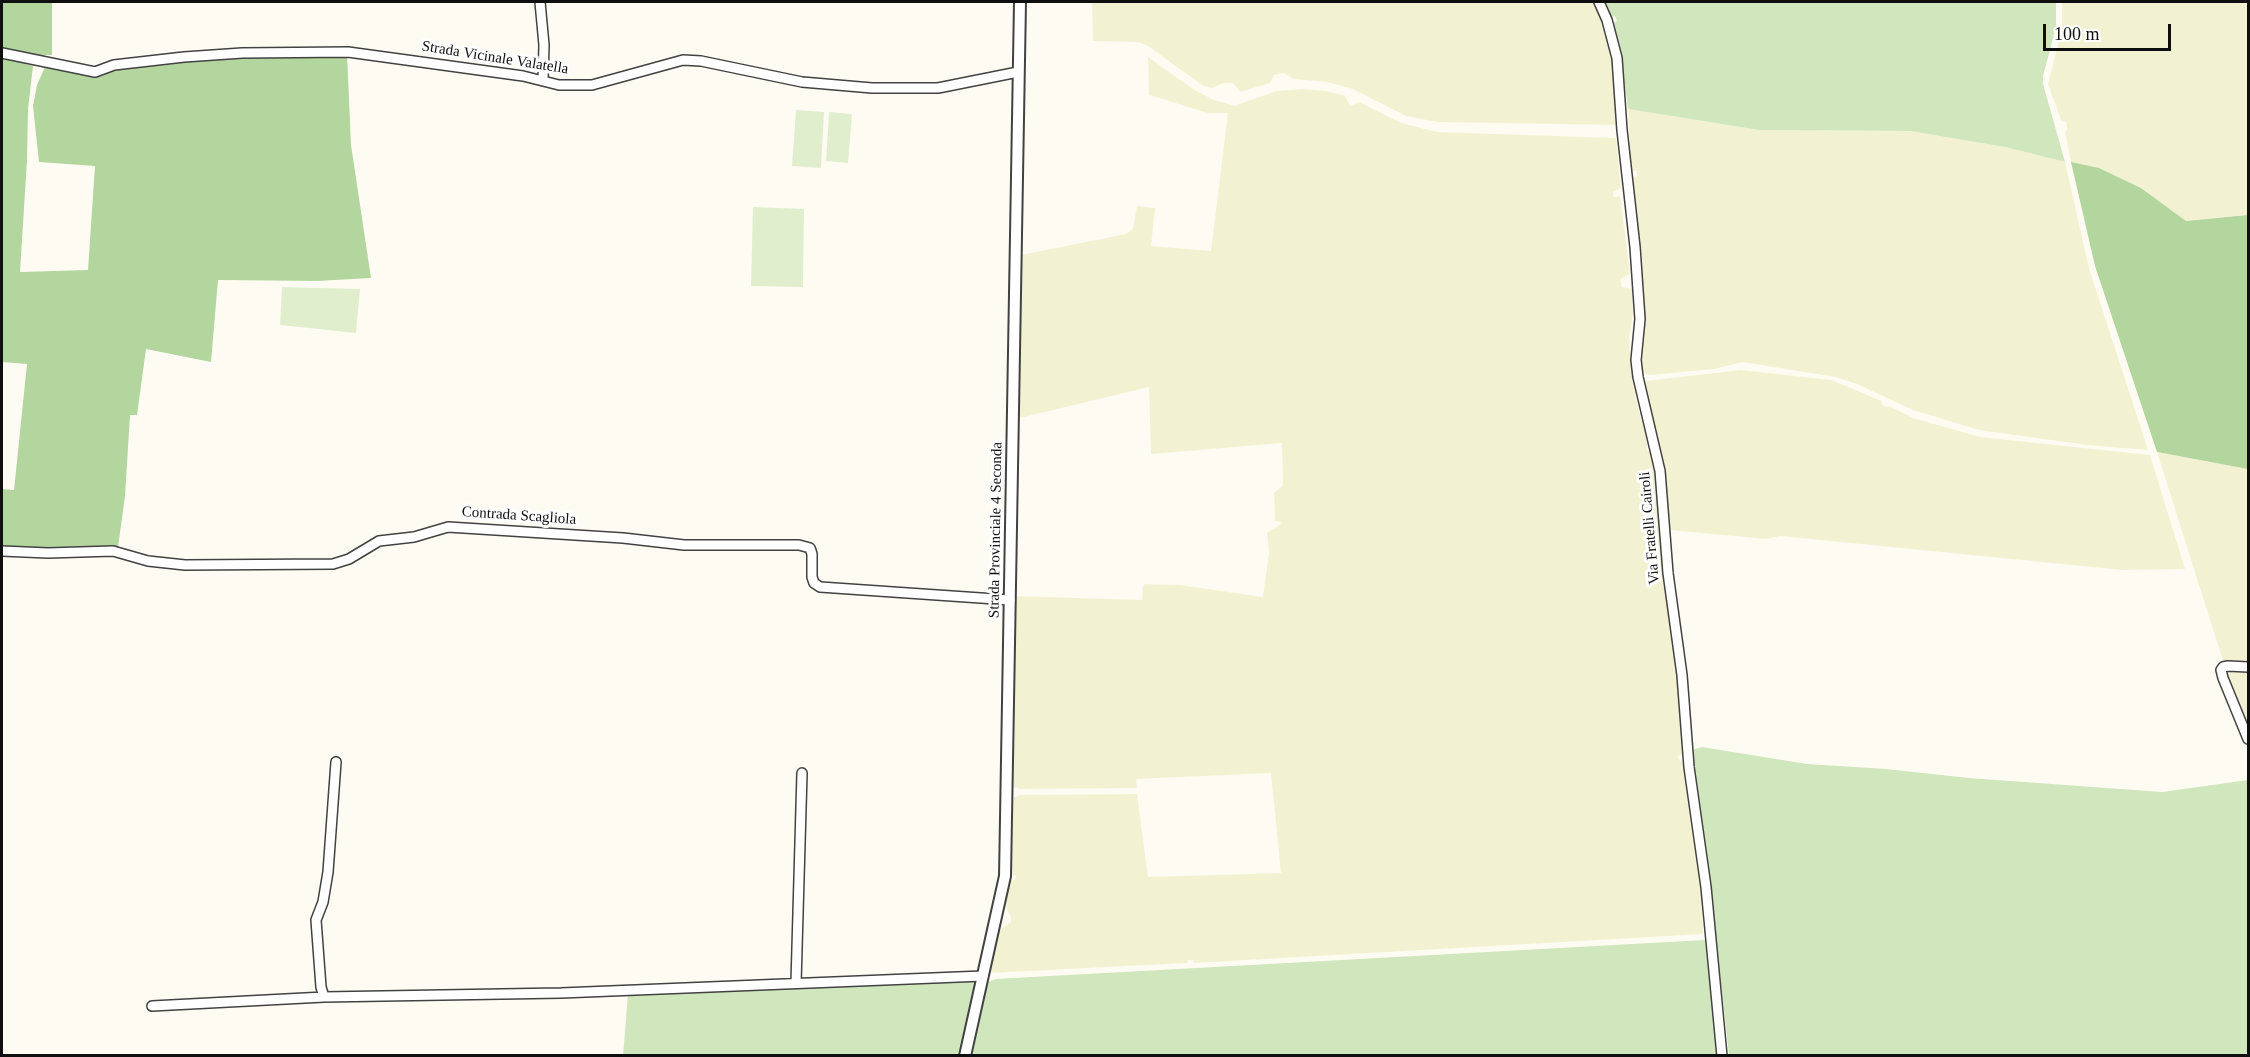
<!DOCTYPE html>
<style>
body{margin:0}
#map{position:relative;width:2250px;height:1057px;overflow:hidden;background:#fefcf2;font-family:Georgia,serif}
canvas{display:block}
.frame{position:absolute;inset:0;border:3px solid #0f0f0f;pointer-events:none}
.scale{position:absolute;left:2043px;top:24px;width:128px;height:27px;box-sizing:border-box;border:3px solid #0f0f0f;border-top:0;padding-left:8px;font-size:18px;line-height:21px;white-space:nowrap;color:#0f0f0f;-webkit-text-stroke:4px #fff;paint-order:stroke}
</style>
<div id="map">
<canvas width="2250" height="1057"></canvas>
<div class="frame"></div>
<div class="scale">100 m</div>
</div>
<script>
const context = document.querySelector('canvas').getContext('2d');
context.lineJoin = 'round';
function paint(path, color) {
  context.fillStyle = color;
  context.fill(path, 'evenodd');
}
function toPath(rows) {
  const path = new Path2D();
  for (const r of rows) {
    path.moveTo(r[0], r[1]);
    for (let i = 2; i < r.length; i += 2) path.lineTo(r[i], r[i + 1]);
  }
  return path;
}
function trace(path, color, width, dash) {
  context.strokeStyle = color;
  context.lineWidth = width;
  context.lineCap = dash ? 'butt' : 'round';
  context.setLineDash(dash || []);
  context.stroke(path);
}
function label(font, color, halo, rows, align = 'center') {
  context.font = font + ' Georgia,serif';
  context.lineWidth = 6;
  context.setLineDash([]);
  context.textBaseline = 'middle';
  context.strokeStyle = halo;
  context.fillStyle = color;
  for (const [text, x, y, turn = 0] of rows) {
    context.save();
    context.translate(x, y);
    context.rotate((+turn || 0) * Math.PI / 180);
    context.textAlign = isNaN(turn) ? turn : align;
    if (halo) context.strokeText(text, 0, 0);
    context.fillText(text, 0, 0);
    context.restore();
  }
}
const farmland = toPath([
 [1092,2,1595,2,1605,25,1614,59,1618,125,1437,122,1406,116,1353,89,1327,82,1294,79,1284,73,1274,75,1270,83,1240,92,1233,83,1223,83,1212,88,1202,85,1148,46,1138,42,1093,41],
 [2062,2,2248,2,2248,215,2186,221,2141,188,2099,168,2071,162,2065,132,2067,130,2067,123,2061,120,2048,84,2062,29],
 [1148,57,1193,89,1212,99,1234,106,1277,91,1303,89,1327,91,1345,96,1350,106,1359,102,1401,123,1437,132,1616,138,1621,188,1613,192,1614,197,1620,196,1630,274,1620,279,1622,287,1632,289,1633,313,1629,340,1631,373,1638,409,1649,444,1646,447,1648,452,1653,451,1655,458,1663,570,1678,676,1683,755,1678,756,1679,760,1684,763,1700,879,1703,934,1194,963,1193,960,1188,960,1187,963,989,973,999,930,1011,922,1011,917,1004,904,1009,880,1015,880,1016,876,1010,874,1012,798,1020,795,1137,794,1148,877,1281,873,1271,773,1136,779,1137,788,1020,789,1013,787,1013,596,1142,600,1143,586,1145,584,1180,585,1263,597,1269,552,1267,533,1280,525,1281,522,1275,521,1274,493,1283,485,1282,443,1151,454,1149,387,1020,418,1021,255,1126,234,1133,229,1137,206,1155,208,1151,246,1211,251,1228,113,1208,113,1149,95],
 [1628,109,1759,130,1910,131,2005,147,2065,162,2089,268,2148,450,2087,445,1979,430,1913,410,1857,384,1835,377,1743,362,1714,369,1650,375,1643,373,1640,365,1643,318,1632,178,1637,176,1637,171,1631,170],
 [1741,370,1831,380,1851,388,1881,401,1883,406,1891,407,1913,418,1980,437,2150,455,2185,569,2122,570,1780,536,1766,539,1670,530,1664,466,1643,385,1645,381],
 [2157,452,2248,469,2248,663,2223,661],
 [2227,670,2248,672,2248,729,2224,671]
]);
const green = toPath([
 [1605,2,2056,2,2056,27,2043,76,2043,84,2065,162,2005,147,1910,131,1759,130,1628,109,1620,48,1613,23,1617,21,1615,16,1612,17],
 [1702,747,1807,764,1886,769,1969,778,2162,792,2248,780,2248,1055,1729,1055,1708,869,1692,750],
 [1705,940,1717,1055,972,1055,988,982,996,979],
 [974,980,976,983,960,1055,623,1056,628,994]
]);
const forest = toPath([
 [2,2,52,2,52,55,44,55,42,59,2,49],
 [347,54,351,145,371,278,317,281,218,280,211,362,146,349,137,415,130,415,125,496,118,547,2,547,2,489,14,490,27,364,2,362,2,57,33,66,28,109,27,160,20,272,88,270,95,166,39,162,33,106,37,85,45,67,91,76,122,68,184,61],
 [2071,162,2099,168,2141,188,2186,221,2248,215,2248,469,2157,452,2095,266]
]);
const pitch = toPath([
 [796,110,824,112,821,168,792,166],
 [829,112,852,114,848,163,826,161],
 [753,207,804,209,803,287,751,286],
 [282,287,360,289,356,333,280,325]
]);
const minor = toPath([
 [540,2,544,45,543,80],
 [1599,2,1607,20,1617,58,1622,130,1635,247,1640,319,1636,360,1638,377,1660,471,1668,573,1682,675,1689,767,1706,887,1722,1056],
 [2,53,95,72,114,65,184,57,242,53,348,52,523,76,559,85,592,85,683,60,701,61,802,82,872,88,938,88,1018,72],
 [2,551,48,553,113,551,148,561,185,565,333,564,349,559,379,541,414,537,448,527,623,538,684,545,799,545,810,548,812,554,812,577,814,583,820,587,1010,600],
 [2248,667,2228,666,2223,667,2221,670,2223,678,2248,739],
 [796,983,802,773],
 [324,997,321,987,316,920,323,902,328,872,336,762],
 [152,1006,324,997,561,993,983,976]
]);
const tertiary = toPath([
 [965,1056,1005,876,1020,2]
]);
const streetNames = [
 ["Strada Vicinale Valatella",495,58,9],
 ["Contrada Scagliola",519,516,4],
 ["Via Fratelli Cairoli",1650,528,-95],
 ["Strada Provinciale 4 Seconda",996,530,-89]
];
paint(farmland, '#f2f2d3');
paint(green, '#d0e6bd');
paint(forest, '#b3d59e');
paint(pitch, '#e1eece');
trace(minor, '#424242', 12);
trace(tertiary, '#424242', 14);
trace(minor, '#fff', 9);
trace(tertiary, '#fff', 10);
label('15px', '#0f0f0f', '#fff', streetNames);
</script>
